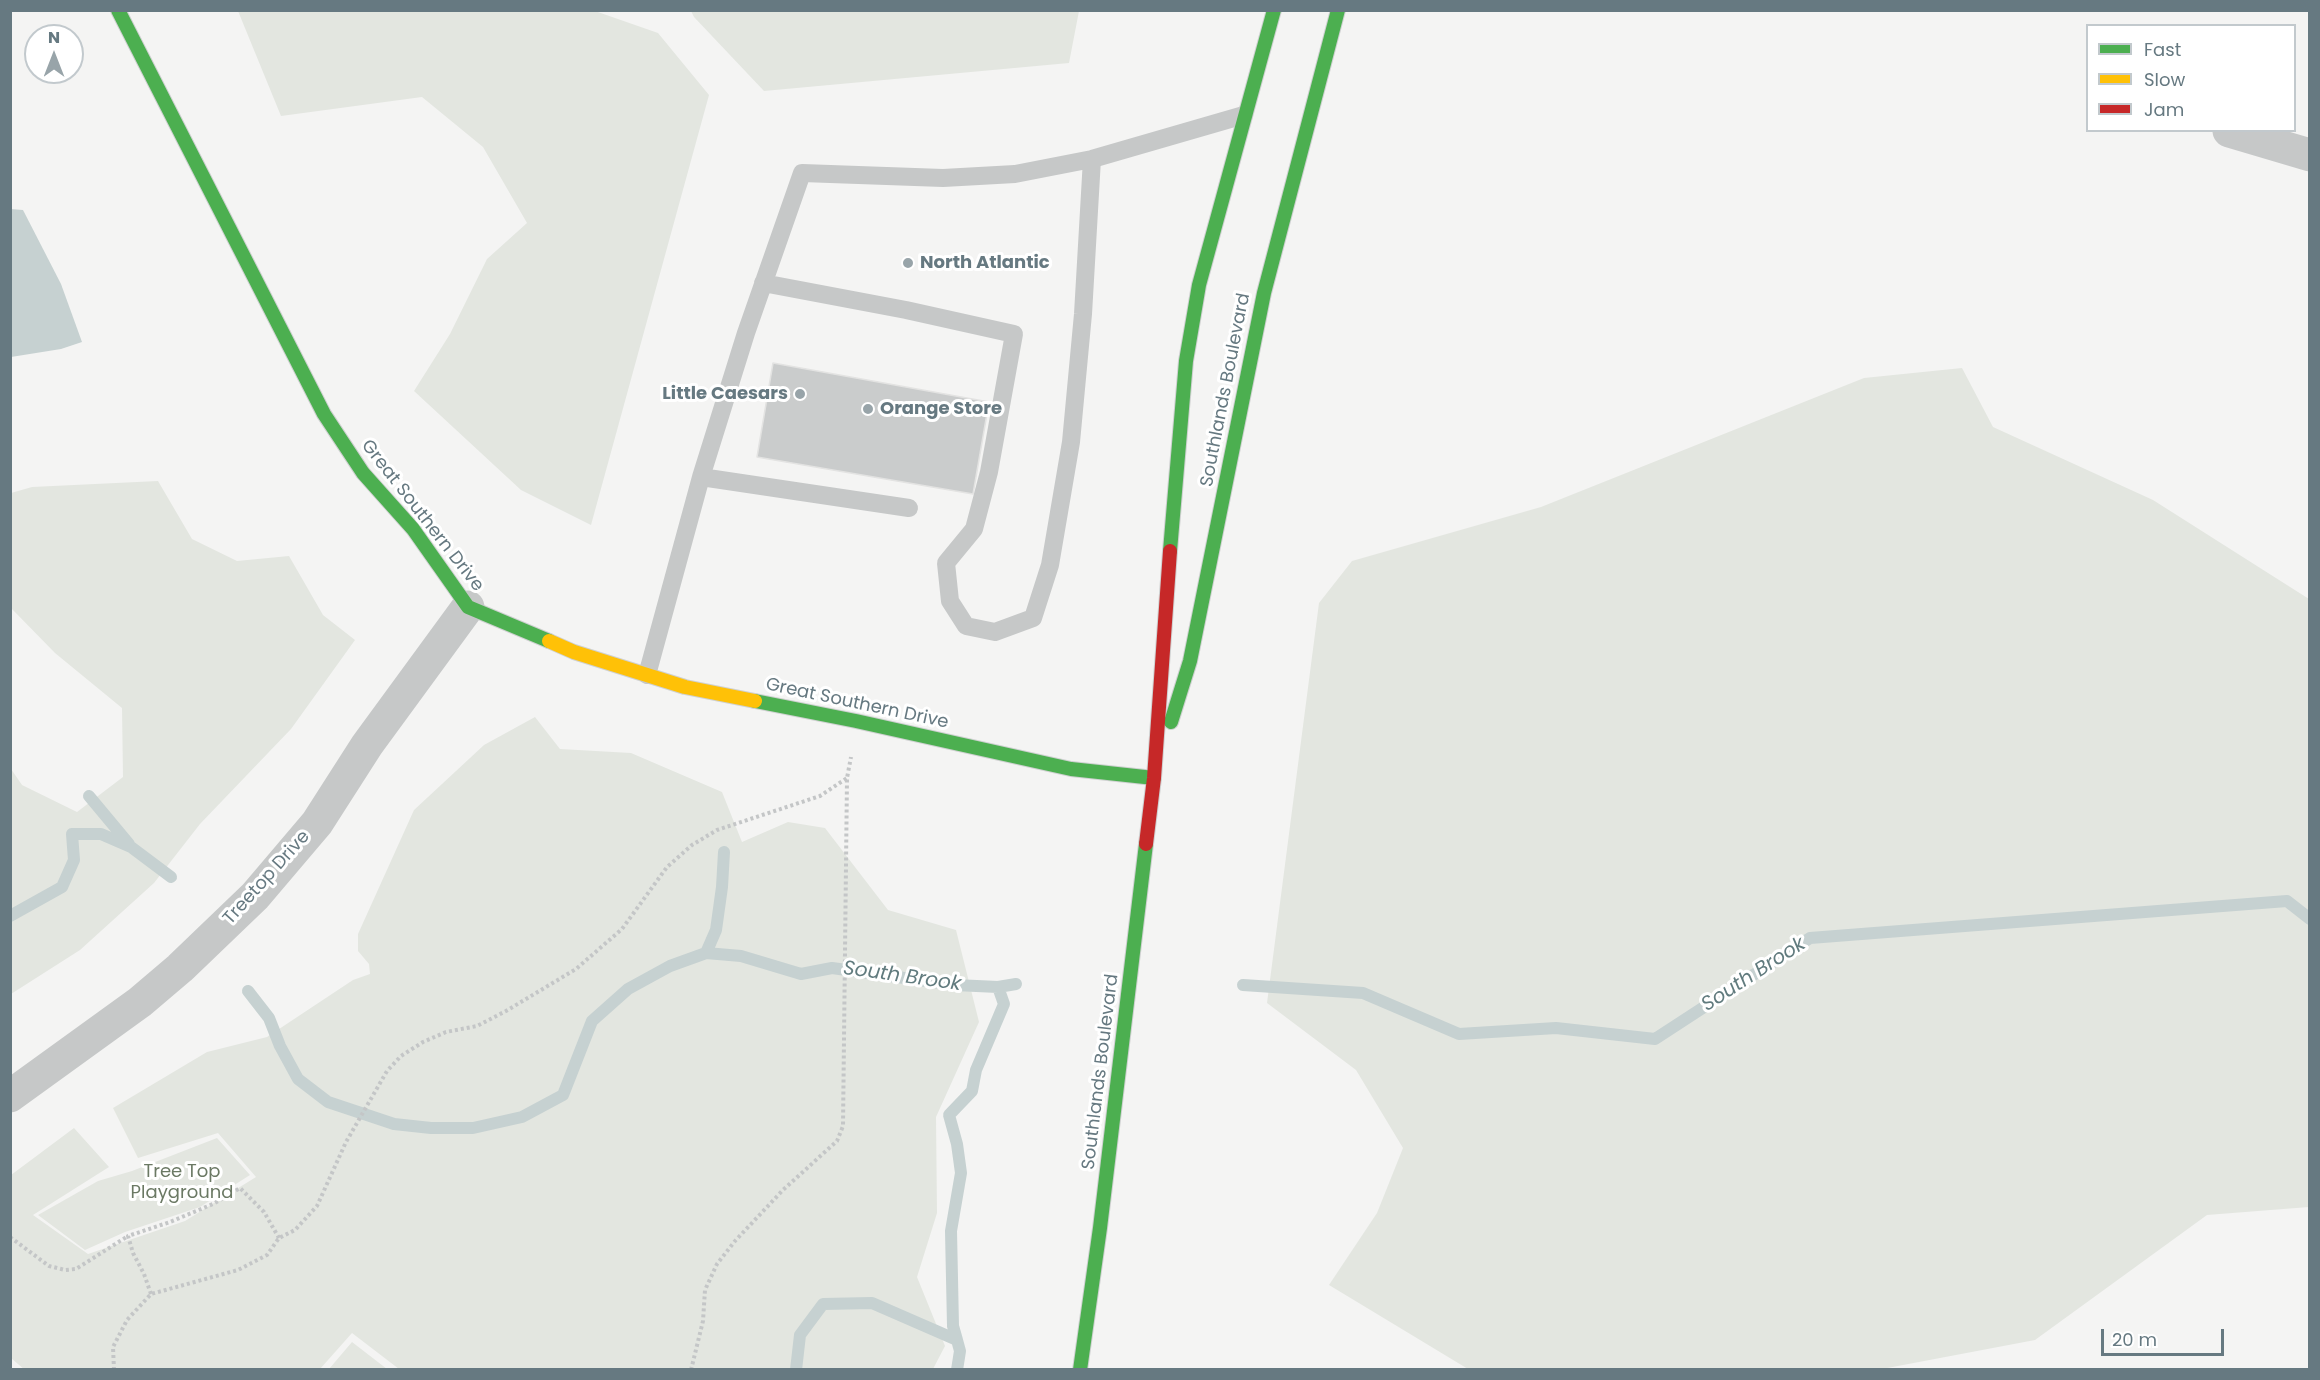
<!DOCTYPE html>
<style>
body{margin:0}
#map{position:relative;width:2320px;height:1380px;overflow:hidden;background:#f4f4f3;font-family:Poppins,sans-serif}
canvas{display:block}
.frame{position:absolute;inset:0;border:12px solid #667981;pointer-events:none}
.legend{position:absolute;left:2086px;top:24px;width:210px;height:108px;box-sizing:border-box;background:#fff;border:2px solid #c2c9cd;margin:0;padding:8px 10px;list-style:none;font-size:18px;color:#667981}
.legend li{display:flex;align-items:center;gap:12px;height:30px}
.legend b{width:30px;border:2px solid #c2c9cd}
.north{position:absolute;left:24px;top:24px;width:60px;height:60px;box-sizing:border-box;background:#fff;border:2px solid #c2c9cd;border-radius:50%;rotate:0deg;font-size:16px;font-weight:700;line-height:24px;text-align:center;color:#667981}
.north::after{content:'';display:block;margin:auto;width:21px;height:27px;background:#98a4a9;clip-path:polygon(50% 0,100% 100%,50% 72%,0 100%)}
.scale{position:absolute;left:2101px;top:1329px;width:123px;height:27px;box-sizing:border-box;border:3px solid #667981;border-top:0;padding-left:8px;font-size:18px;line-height:21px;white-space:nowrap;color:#667981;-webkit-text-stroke:4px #fff;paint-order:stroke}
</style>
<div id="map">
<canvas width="2320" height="1380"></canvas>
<div class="frame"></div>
<ul class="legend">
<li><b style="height:8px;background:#4caf50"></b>Fast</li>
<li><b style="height:8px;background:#ffc107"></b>Slow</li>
<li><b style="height:8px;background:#c62828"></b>Jam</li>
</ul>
<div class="north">N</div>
<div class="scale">20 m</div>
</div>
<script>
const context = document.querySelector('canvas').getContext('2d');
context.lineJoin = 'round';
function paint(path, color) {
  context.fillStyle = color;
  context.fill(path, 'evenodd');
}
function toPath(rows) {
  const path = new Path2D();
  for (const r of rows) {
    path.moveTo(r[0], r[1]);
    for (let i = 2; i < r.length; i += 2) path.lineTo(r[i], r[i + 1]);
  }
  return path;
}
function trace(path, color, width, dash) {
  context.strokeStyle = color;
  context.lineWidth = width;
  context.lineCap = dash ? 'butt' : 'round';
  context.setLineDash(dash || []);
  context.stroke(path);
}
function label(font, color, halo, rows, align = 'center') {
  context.font = font + ' Poppins,sans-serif';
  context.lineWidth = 6;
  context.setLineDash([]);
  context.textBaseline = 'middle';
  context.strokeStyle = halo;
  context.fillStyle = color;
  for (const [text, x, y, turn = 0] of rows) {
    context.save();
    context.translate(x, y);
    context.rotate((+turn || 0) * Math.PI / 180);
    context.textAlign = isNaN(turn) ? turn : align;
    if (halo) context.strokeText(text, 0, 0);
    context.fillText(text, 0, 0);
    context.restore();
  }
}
const green = toPath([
 [238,11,595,11,658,33,709,95,591,525,521,490,414,391,450,334,487,259,527,223,483,147,422,97,281,116],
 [691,11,1079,11,1069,63,764,91,694,17],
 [1962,368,1993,427,2153,500,2309,599,2309,1207,2207,1215,2035,1340,1882,1369,1468,1369,1329,1285,1377,1213,1403,1148,1356,1070,1267,1003,1319,603,1352,561,1541,507,1864,378],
 [158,481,192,539,237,561,289,556,323,615,355,640,291,729,200,824,154,883,80,950,11,994,11,769,22,785,77,812,123,777,122,708,55,653,11,608,11,493,32,487],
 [535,717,560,749,631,753,722,792,742,842,788,822,825,828,888,910,956,930,979,1022,936,1117,937,1213,917,1277,945,1346,933,1369,399,1369,352,1333,320,1369,25,1370,11,1358,11,1175,74,1128,109,1167,33,1215,88,1254,185,1221,256,1177,218,1133,138,1158,113,1108,207,1052,267,1037,353,980,370,974,369,964,358,951,358,934,414,810,484,745],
 [217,1138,250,1175,200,1207,125,1232,85,1250,38,1215,98,1181,132,1171],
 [352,1342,387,1369,329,1369]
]);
const water = toPath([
 [10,209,23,210,61,284,82,342,61,349,11,357]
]);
const stream = toPath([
 [89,796,129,844],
 [10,916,62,887,74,860,72,834,101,834,131,847,171,877],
 [706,953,716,930,722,887,724,852],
 [1243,985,1363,993,1459,1034,1556,1028,1655,1039,1810,938,2287,901,2310,919],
 [248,991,269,1018,280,1046,298,1079,328,1102,394,1124,431,1128,473,1128,522,1117,563,1095,592,1021,628,989,670,966,706,953,741,956,801,974,832,968,955,985,998,987,1016,984],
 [957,1340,960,1351,957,1370],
 [796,1370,800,1335,823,1304,872,1303,957,1340,953,1326,951,1231,961,1173,957,1144,949,1115,972,1091,976,1070,1004,1004,998,987]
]);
const building = toPath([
 [773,363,989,402,973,494,757,457,773,363]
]);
const path = toPath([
 [10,1237,49,1266,65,1270,76,1269,128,1236],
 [151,1294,144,1274,133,1253,128,1236,170,1222,213,1204,240,1188,264,1212,279,1238],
 [114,1370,113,1347,127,1320,151,1294,238,1270,267,1255,279,1238,295,1230,317,1206,346,1142,387,1071,401,1056,423,1042,446,1032,477,1026,506,1011,576,969,622,929,667,867,692,845,717,830,820,796,847,778],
 [691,1370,703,1321,705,1290,717,1264,735,1241,783,1190,837,1141,843,1126,847,778,851,757]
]);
const lane = toPath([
 [763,283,906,310,1014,334,989,472,974,529,946,563,950,601,966,626,995,632,1033,618,1050,565,1071,442,1083,314,1092,159],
 [701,477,909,508],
 [647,675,701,477,746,333,802,173,943,178,1015,174,1092,159,1244,115]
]);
const street = toPath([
 [2229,131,2310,155],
 [10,1096,140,1002,180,968,255,896,317,823,367,745,468,607]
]);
const fast = toPath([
 [118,10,324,414,363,473,413,529,468,607,549,641],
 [1170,551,1186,361,1199,285,1274,10],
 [755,701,856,721,1071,769,1154,778],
 [1171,722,1190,661,1264,293,1338,10],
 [1080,1370,1100,1228,1146,844]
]);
const slow = toPath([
 [549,641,574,652,685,687,755,701]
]);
const jam = toPath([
 [1146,844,1154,778,1170,551]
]);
const markers = [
 [908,263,6,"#98a4a9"],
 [800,394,6,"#98a4a9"],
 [868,409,6,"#98a4a9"]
];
const poiNames = [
 ["North Atlantic",920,263],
 ["Little Caesars",788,394,"right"],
 ["Orange Store",880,409]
];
const streetNames = [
 ["Southlands Boulevard",1226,390,-79],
 ["Great Southern Drive",422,516,52],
 ["Great Southern Drive",857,704,12],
 ["Treetop Drive",267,878,-48],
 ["Southlands Boulevard",1101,1072,-83]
];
const parkNames = [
 ["Tree Top",182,1172],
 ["Playground",182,1193]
];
const waterNames = [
 ["South Brook",1754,975,-33],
 ["South Brook",902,977,8]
];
paint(green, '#e3e6e0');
paint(water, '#c6d1d1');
trace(stream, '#c6d1d1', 12);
paint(building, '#cacccc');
trace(building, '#e3e3e2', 1.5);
trace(fast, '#cfd1d1', 16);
trace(slow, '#cfd1d1', 16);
trace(jam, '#cfd1d1', 16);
trace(path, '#c4c6c7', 4, [3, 3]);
trace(lane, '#c6c8c8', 18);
trace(street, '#c6c8c8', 33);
trace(fast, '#4caf50', 14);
trace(slow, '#ffc107', 14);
trace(jam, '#c62828', 14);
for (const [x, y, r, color] of markers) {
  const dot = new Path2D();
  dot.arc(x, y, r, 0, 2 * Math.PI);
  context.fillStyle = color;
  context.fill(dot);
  trace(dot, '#fff', 2);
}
label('bold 18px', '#667981', '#fff', poiNames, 'left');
label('18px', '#667981', '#fff', streetNames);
label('18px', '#6b7964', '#fff', parkNames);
label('italic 20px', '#617b7e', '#fff', waterNames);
</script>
